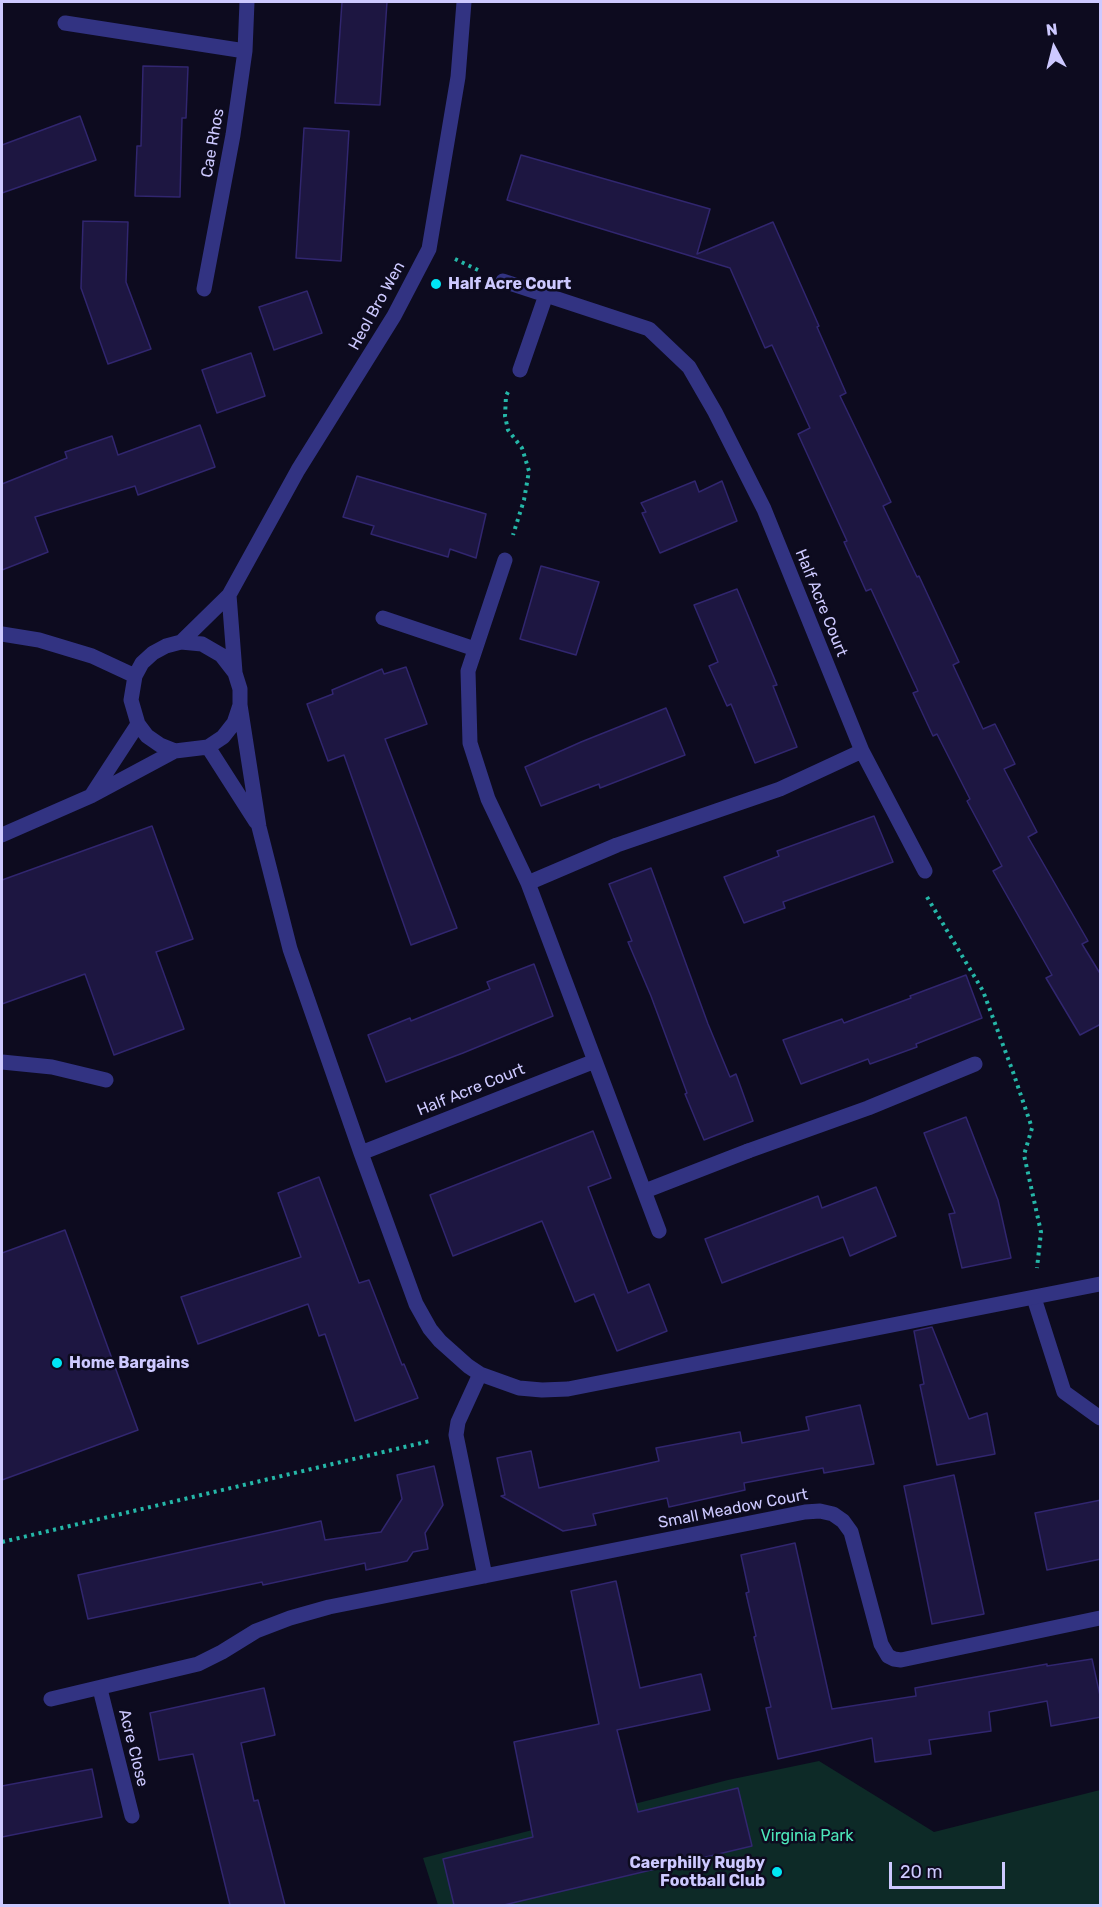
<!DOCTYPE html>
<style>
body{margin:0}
#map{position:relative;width:1102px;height:1907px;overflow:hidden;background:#0d0b1f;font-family:Rubik,sans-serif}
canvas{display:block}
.frame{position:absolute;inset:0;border:3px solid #cdc9ff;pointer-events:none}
.north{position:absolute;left:1024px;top:18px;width:60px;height:60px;-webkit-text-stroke:4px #0d0b1f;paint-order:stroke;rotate:353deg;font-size:16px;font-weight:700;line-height:24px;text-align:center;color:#cdc9ff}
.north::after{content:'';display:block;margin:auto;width:21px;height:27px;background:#cdc9ff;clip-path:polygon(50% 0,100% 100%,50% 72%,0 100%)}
.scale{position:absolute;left:889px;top:1862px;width:116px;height:27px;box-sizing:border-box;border:3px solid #cdc9ff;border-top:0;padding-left:8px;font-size:18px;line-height:21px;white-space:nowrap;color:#cdc9ff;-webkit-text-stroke:4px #0d0b1f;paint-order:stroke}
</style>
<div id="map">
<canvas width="1102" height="1907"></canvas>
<div class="frame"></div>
<div class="north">N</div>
<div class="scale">20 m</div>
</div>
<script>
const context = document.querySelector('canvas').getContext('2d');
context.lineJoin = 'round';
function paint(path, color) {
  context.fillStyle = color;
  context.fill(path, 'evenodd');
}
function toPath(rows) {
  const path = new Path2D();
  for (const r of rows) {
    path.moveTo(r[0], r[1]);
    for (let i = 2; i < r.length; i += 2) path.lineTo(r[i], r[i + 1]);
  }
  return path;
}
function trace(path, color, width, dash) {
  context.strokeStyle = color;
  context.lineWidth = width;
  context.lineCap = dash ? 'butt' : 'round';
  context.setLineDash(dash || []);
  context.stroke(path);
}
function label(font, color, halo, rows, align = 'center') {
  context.font = font + ' Rubik,sans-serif';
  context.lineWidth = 5;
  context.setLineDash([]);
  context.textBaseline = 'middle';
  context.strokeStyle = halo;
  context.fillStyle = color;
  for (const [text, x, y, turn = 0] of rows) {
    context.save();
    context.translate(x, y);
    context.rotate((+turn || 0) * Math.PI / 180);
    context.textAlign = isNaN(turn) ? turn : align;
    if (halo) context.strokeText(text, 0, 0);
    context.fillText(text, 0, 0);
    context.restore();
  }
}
const green = toPath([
 [819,1761,934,1832,1100,1790,1100,1905,438,1905,423,1858,728,1780]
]);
const building = toPath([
 [342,2,387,2,380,105,335,103,342,2],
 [143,66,188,67,186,118,182,118,180,197,135,196,137,146,141,146,143,66],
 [80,116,96,160,2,193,2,145,80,116],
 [304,128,349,131,341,261,296,258,304,128],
 [521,155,710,209,697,254,773,222,819,326,817,327,846,393,840,396,891,502,883,506,917,577,919,576,959,662,953,665,983,729,995,724,1015,764,1004,769,1037,832,1028,837,1088,941,1082,944,1101,975,1101,1024,1080,1035,1046,978,1052,975,993,871,1002,866,967,801,970,799,937,734,933,736,913,693,918,691,871,589,866,591,844,542,847,541,798,434,810,428,772,345,765,348,730,268,507,200,521,155],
 [83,221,128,222,126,282,151,349,108,364,81,288,83,221],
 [307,291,322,333,274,350,259,307,307,291],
 [251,353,265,396,217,413,202,370,251,353],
 [200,425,215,467,138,495,135,486,35,517,48,552,2,570,2,484,67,458,65,452,112,436,118,455,200,425],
 [357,476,486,514,476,558,450,549,448,557,371,534,374,526,343,517,357,476],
 [695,481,699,492,722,481,737,521,660,553,642,513,646,512,641,503,695,481],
 [541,566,599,582,576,655,520,639,541,566],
 [737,589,777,685,773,686,797,747,755,763,731,704,727,706,709,666,718,662,694,605,737,589],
 [406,667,427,724,385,739,457,928,411,945,344,755,328,761,307,704,333,694,332,690,382,669,384,674,406,667],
 [666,708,685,755,600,788,599,784,541,806,525,767,581,742,666,708],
 [874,816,893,862,783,902,785,908,744,923,724,877,779,856,777,851,874,816],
 [152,826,193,939,156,952,184,1029,114,1055,85,974,2,1004,2,880,152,826],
 [651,868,708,1024,730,1077,736,1074,753,1121,704,1140,685,1094,687,1093,651,996,628,942,632,941,609,884,651,868],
 [534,964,553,1016,463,1053,386,1082,368,1035,410,1018,411,1021,490,989,487,982,534,964],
 [966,975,982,1018,916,1044,917,1047,870,1064,868,1059,801,1084,783,1040,842,1019,844,1023,911,998,910,996,966,975],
 [966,1117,998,1200,1011,1258,962,1268,949,1214,955,1213,924,1133,966,1117],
 [593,1131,611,1178,588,1187,628,1293,649,1284,667,1331,617,1351,594,1294,575,1302,542,1221,453,1256,430,1195,593,1131],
 [319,1177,359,1283,369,1280,402,1365,404,1364,418,1398,355,1421,325,1334,319,1336,308,1304,198,1344,181,1297,301,1257,278,1193,319,1177],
 [876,1187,896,1236,850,1256,843,1237,722,1283,705,1239,818,1196,822,1208,876,1187],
 [65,1230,138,1430,2,1480,2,1253,65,1230],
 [932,1327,969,1419,987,1413,995,1454,937,1465,920,1385,924,1384,914,1331,932,1327],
 [860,1405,874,1464,824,1473,823,1468,744,1483,745,1490,669,1507,667,1498,593,1514,596,1525,563,1531,501,1496,505,1495,497,1458,531,1451,539,1488,659,1461,656,1448,740,1432,742,1443,809,1430,806,1417,860,1405],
 [434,1466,443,1505,425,1533,428,1549,413,1552,407,1561,366,1570,365,1563,263,1585,262,1582,88,1619,78,1575,321,1521,325,1540,381,1532,402,1499,397,1475,434,1466],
 [954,1475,984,1614,932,1624,904,1486,954,1475],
 [1101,1500,1101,1559,1047,1570,1035,1513,1101,1500],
 [795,1543,832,1709,916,1696,915,1688,1047,1664,1047,1666,1092,1659,1101,1700,1101,1717,1051,1726,1047,1701,989,1712,991,1731,929,1740,931,1754,875,1762,872,1738,778,1759,766,1708,771,1707,754,1637,756,1636,746,1593,749,1592,741,1555,795,1543],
 [616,1581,640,1688,701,1674,710,1710,617,1730,638,1812,738,1788,752,1846,504,1905,454,1905,443,1859,533,1837,514,1742,599,1724,571,1591,616,1581],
 [264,1688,275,1735,241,1743,254,1801,258,1800,285,1905,230,1905,193,1754,159,1760,150,1713,264,1688],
 [92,1769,102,1817,2,1837,2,1786,92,1769]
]);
const path = toPath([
 [455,259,478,270],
 [508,392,506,396,505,416,508,430,522,448,529,471,524,500,513,535],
 [927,897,983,991,1013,1072,1032,1128,1024,1155,1041,1232,1037,1268],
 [2,1542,430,1441]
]);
const service = toPath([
 [2,1062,52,1067,106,1080],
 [748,1151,868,1108,975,1064],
 [1034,1298,1064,1392,1100,1418]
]);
const minor = toPath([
 [65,23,245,51],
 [503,281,649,329,689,367,715,412,764,509,862,751,925,871],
 [204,289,233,135,245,51,247,2],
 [520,370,546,295],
 [505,560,468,671,470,743,488,799,528,883,659,1231],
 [229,595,235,672],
 [383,618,475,649],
 [2,634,39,640,92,656,135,676],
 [181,642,229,595,298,470,394,316,429,249,458,77,464,2],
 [240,705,259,827,290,949,361,1153,416,1304,430,1329,440,1341,468,1366,480,1374,519,1388,542,1390,568,1389,1100,1284],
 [208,747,256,822],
 [91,796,138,724,131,700,135,676,142,663,153,653,166,646,181,642,202,644,221,655,235,673,240,689,240,705,234,723,223,737,208,747,175,751,160,745,147,736,138,724],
 [2,835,91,796,175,751],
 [528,883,617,845,780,789,862,751],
 [361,1153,595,1061],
 [645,1191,748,1151],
 [480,1374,458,1422,456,1435,485,1576],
 [100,1689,132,1816],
 [51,1699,198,1664,222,1652,256,1631,290,1618,329,1607,805,1512,820,1511,833,1514,843,1521,851,1532,881,1644,888,1656,894,1659,901,1660,1100,1618]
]);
const markers = [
 [436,284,6,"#00e6f4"],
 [57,1363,6,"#00e6f4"],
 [777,1872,6,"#00e6f4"]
];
const streetNames = [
 ["Cae Rhos",213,143,-80],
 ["Heol Bro Wen",377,306,-61],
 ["Half Acre Court",821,603,68],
 ["Half Acre Court",471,1090,-22],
 ["Small Meadow Court",733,1509,-11],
 ["Acre Close",133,1748,76]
];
const poiNames = [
 ["Half Acre Court",448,284],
 ["Home Bargains",69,1363],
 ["Caerphilly Rugby",765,1863,"right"],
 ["Football Club",765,1881,"right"]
];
const parkNames = [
 ["Virginia Park",807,1836]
];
paint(green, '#0d2a27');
paint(building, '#1d1641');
trace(building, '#31266f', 1.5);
trace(path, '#25b7a8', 4, [3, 4.5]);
trace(service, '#323382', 15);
trace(minor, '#323382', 15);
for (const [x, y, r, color] of markers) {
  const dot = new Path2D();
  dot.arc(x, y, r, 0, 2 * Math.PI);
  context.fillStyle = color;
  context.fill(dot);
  trace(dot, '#0d0b1f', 2);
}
label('16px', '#cdc9ff', '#0d0b1f', streetNames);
label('bold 16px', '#cdc9ff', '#0d0b1f', poiNames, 'left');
label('16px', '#4de7ba', '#0d0b1f', parkNames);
</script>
